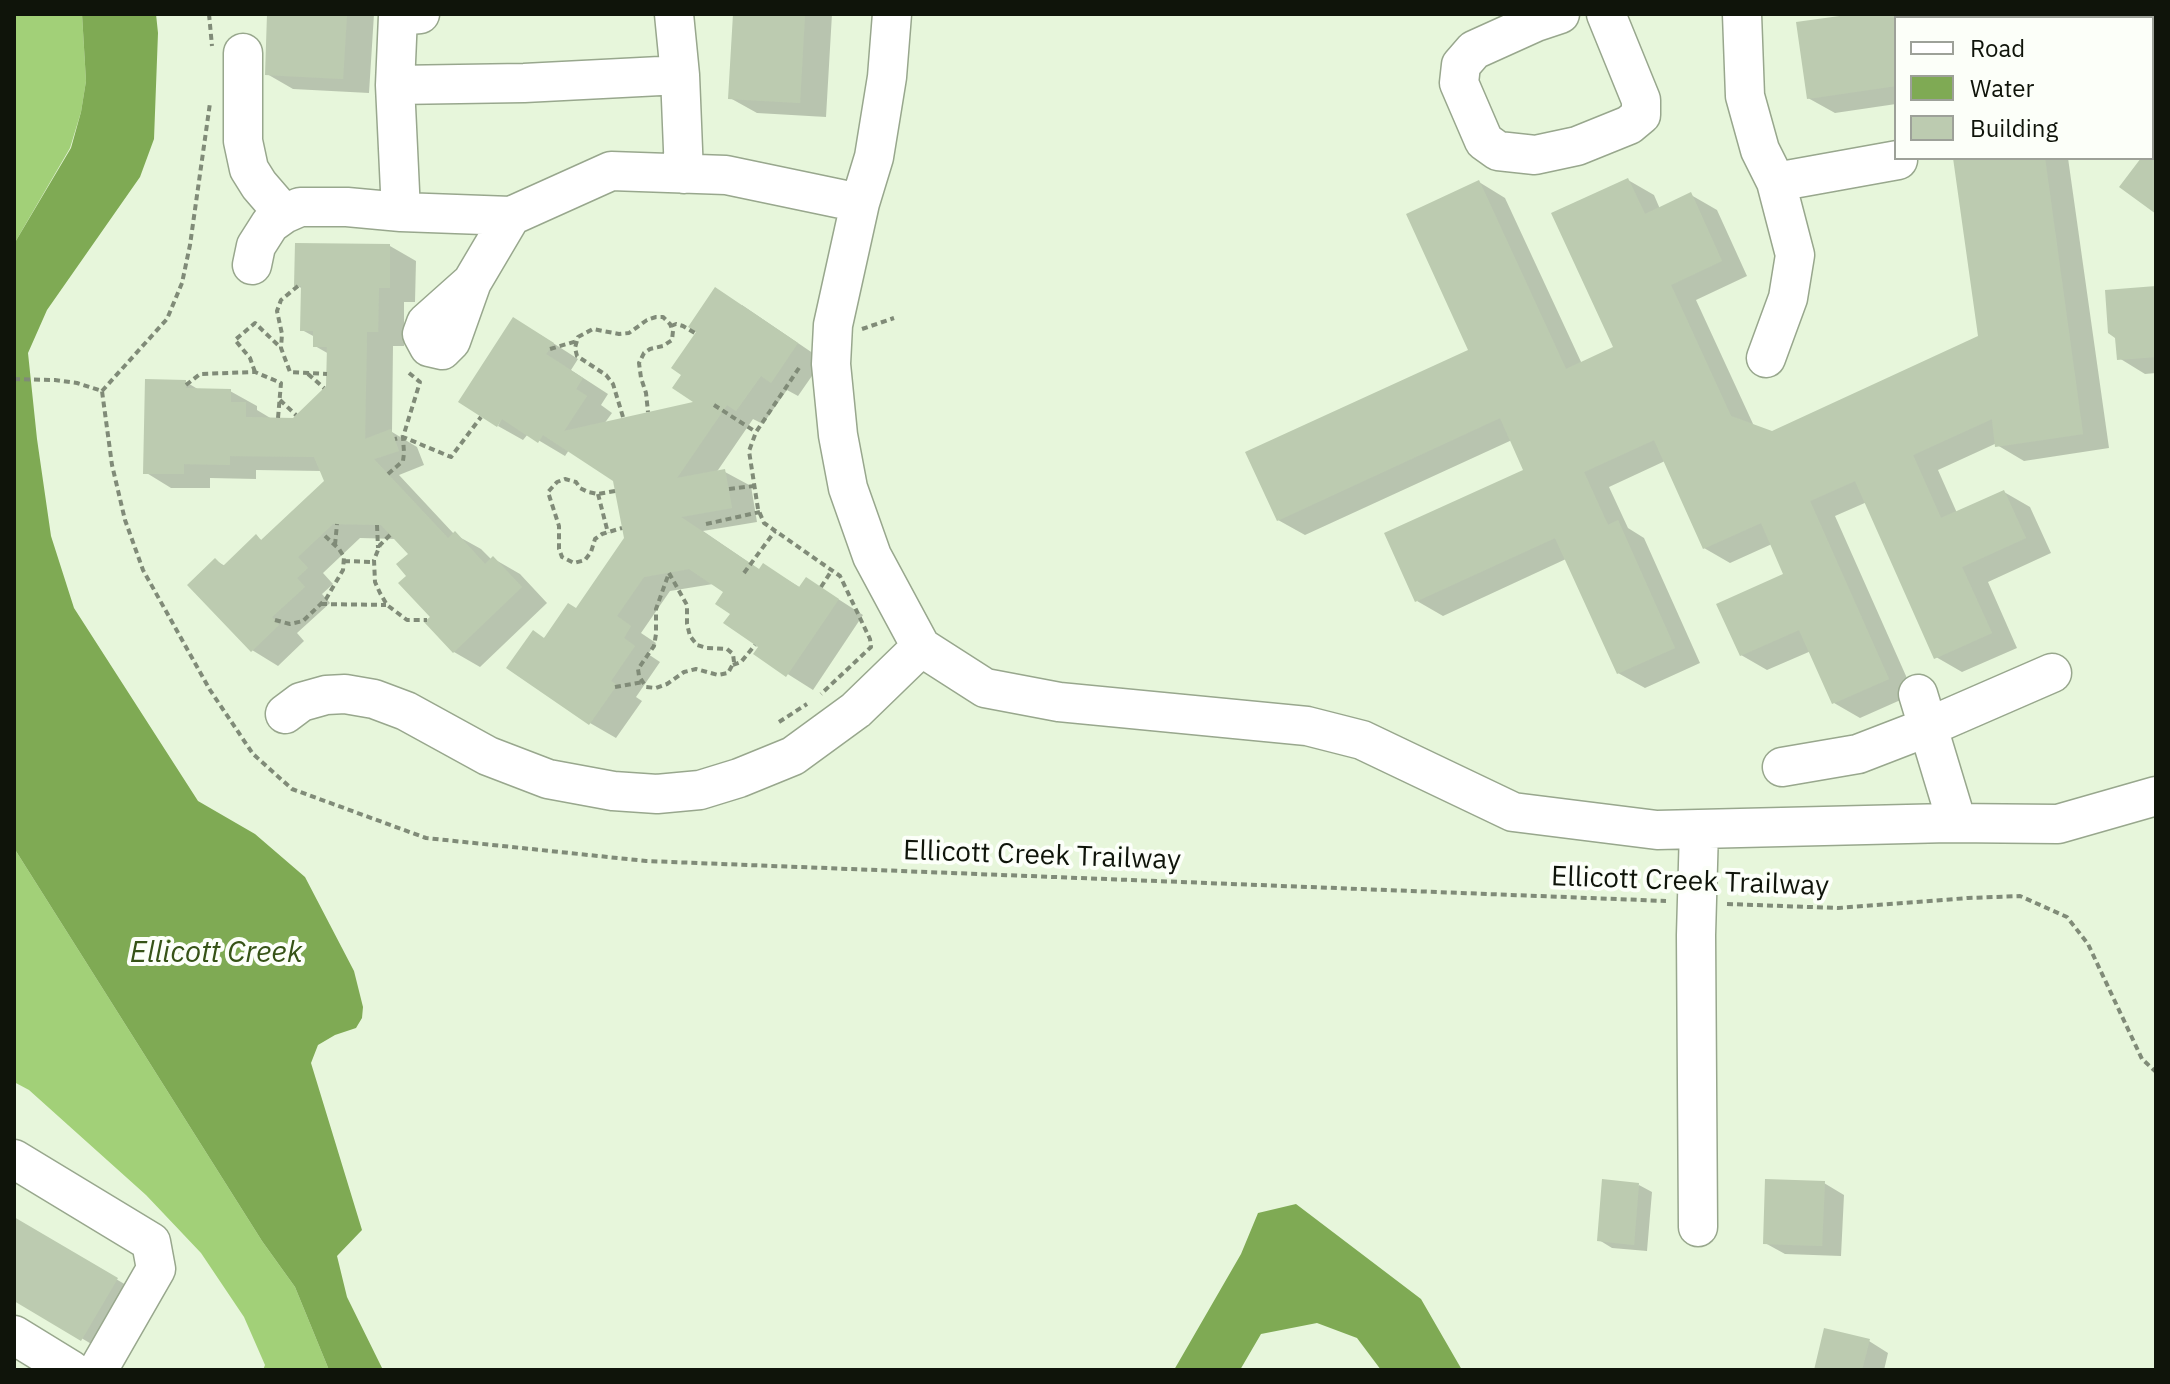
<!DOCTYPE html>
<style>
body{margin:0}
#map{position:relative;width:2170px;height:1384px;overflow:hidden;background:#e7f6db;font-family:"IBM Plex Sans",sans-serif}
canvas{display:block}
.frame{position:absolute;inset:0;border:16px solid #0f140a;pointer-events:none}
.legend{position:absolute;left:1894px;top:16px;width:260px;height:144px;box-sizing:border-box;background:#fcfff9;border:2px solid #9da199;margin:0;padding:10px 14px;list-style:none;font-size:24px;color:#0f140a}
.legend li{display:flex;align-items:center;gap:16px;height:40px}
.legend b{width:40px;border:2px solid #9da199}
</style>
<div id="map">
<canvas width="2170" height="1384"></canvas>
<div class="frame"></div>
<ul class="legend">
<li><b style="height:10px;background:#fff"></b>Road</li>
<li><b style="height:22px;background:#7faa54"></b>Water</li>
<li><b style="height:22px;background:#bccbb0"></b>Building</li>
</ul>
</div>
<script>
const context = document.querySelector('canvas').getContext('2d');
context.lineJoin = 'round';
function paint(path, color) {
  context.fillStyle = color;
  context.fill(path, 'evenodd');
}
function toPath(rows) {
  const path = new Path2D();
  for (const r of rows) {
    path.moveTo(r[0], r[1]);
    for (let i = 2; i < r.length; i += 2) path.lineTo(r[i], r[i + 1]);
  }
  return path;
}
function trace(path, color, width, dash) {
  context.strokeStyle = color;
  context.lineWidth = width;
  context.lineCap = dash ? 'butt' : 'round';
  context.setLineDash(dash || []);
  context.stroke(path);
}
function label(font, color, halo, rows, align = 'center') {
  context.font = font + ' "IBM Plex Sans",sans-serif';
  context.lineWidth = 8;
  context.setLineDash([]);
  context.textBaseline = 'middle';
  context.strokeStyle = halo;
  context.fillStyle = color;
  for (const [text, x, y, turn = 0] of rows) {
    context.save();
    context.translate(x, y);
    context.rotate((+turn || 0) * Math.PI / 180);
    context.textAlign = isNaN(turn) ? turn : align;
    if (halo) context.strokeText(text, 0, 0);
    context.fillText(text, 0, 0);
    context.restore();
  }
}
const forest = toPath([
 [14,14,82,14,86,81,81,112,70,148,14,244],
 [14,848,262,1241,295,1287,329,1370,263,1370,265,1365,244,1317,201,1253,146,1195,29,1090,14,1082]
]);
const water = toPath([
 [82,14,156,14,158,33,154,139,140,177,47,310,28,353,37,439,51,536,74,608,198,801,255,834,305,877,354,971,363,1007,362,1018,356,1028,335,1035,318,1045,311,1063,362,1230,337,1256,347,1297,383,1370,329,1370,295,1287,262,1241,14,848,14,244,71,148,81,112,86,81],
 [1296,1204,1421,1299,1462,1370,1381,1370,1357,1338,1317,1323,1261,1334,1240,1370,1174,1370,1241,1254,1258,1213]
]);
const shadow = toPath([
 [270,14,374,14,369,93,293,89,267,74],
 [735,14,832,14,826,117,757,113,730,98],
 [1868,14,1947,14,1954,18,1896,18,1896,104,1835,113,1808,98],
 [2001,14,2156,14,2156,96,2152,97,2152,18,1972,18],
 [2156,141,2156,212,2143,158,2152,158,2152,146],
 [1955,158,2068,158,2109,448,2024,461,1997,445,1997,443,1938,470,1957,513,2004,492,2030,507,2051,553,1988,582,2017,648,1962,672,1936,657,1867,502,1835,516,1914,694,1860,718,1834,703,1811,651,1767,670,1741,655,1786,575,1772,544,1730,563,1704,548,1665,461,1609,487,1628,528,1644,538,1700,663,1645,688,1618,673,1566,559,1443,616,1417,601,1526,470,1512,440,1305,535,1278,520,1471,351,1479,182,1505,198,1582,364,1616,348,1628,180,1654,195,1660,209,1691,195,1717,210,1747,276,1696,300,1754,426,1772,433,1980,337],
 [390,246,416,261,415,302,404,302,404,346,393,346,392,432,417,447,424,465,399,475,454,534,481,549,492,560,494,559,520,574,547,603,480,667,454,652,432,617,409,576,410,554,397,539,360,538,323,573,333,584,322,594,330,603,297,633,304,641,278,666,252,650,215,560,225,566,256,537,263,541,326,481,322,471,256,470,256,479,210,478,210,488,171,488,145,472,186,382,201,391,230,391,257,406,257,410,272,419,293,420,328,387,329,354,315,346,315,337,302,330,303,289,296,285],
 [2156,288,2156,373,2145,374,2119,358],
 [742,305,823,360,798,396,787,390,763,424,753,419,716,473,725,472,751,486,757,522,703,531,760,570,763,565,801,588,807,579,863,615,813,690,756,654,761,646,732,613,726,592,713,584,670,591,641,633,656,643,648,654,660,662,636,697,642,701,616,738,590,723,509,668,577,610,626,538,615,480,569,450,565,456,528,434,523,440,498,426,539,334,578,359,571,370,608,394,601,405,612,413,604,424,698,403],
 [1824,1183,1844,1195,1841,1256,1785,1254,1765,1243],
 [1639,1185,1652,1192,1647,1251,1612,1248,1599,1240],
 [14,1219,155,1302,120,1361,14,1298],
 [1869,1341,1888,1353,1884,1370,1816,1370]
]);
const building = toPath([
 [267,14,347,14,343,79,265,75],
 [733,14,805,14,800,103,728,99],
 [1854,14,1896,14,1896,86,1807,99,1796,22],
 [1953,158,2045,158,2083,434,1995,447,1992,419,1913,455,1941,518,2004,490,2026,538,1962,567,1992,633,1934,659,1855,481,1810,501,1889,679,1832,704,1799,630,1740,656,1716,604,1783,574,1761,523,1703,549,1654,440,1584,472,1608,525,1618,520,1675,648,1617,674,1555,538,1415,602,1384,533,1523,470,1500,418,1277,521,1245,452,1468,350,1406,214,1479,180,1566,369,1613,347,1551,213,1628,178,1645,214,1691,192,1722,261,1671,285,1731,416,1772,431,1978,336],
 [2141,158,2156,158,2156,214,2119,187],
 [295,243,390,244,390,288,379,288,378,332,367,332,365,439,391,429,399,451,374,459,448,538,455,531,485,564,493,556,522,587,453,653,424,622,430,617,398,583,406,576,396,564,408,554,381,525,333,524,298,557,308,568,297,578,305,587,272,617,279,625,251,652,187,585,215,558,223,566,256,534,261,540,324,481,314,457,230,456,230,465,184,464,184,474,143,474,145,379,186,380,186,388,231,389,231,402,246,402,246,417,293,418,326,386,327,347,313,347,313,331,300,331,301,286,294,286],
 [2156,286,2156,357,2117,360,2115,338,2108,333,2105,290],
 [715,287,798,343,771,383,761,376,736,411,727,405,677,478,725,469,732,508,681,517,759,569,763,563,799,587,806,577,839,599,786,677,753,654,758,647,723,623,730,614,715,604,723,592,689,569,644,577,617,616,631,626,624,638,635,646,611,681,617,685,589,725,506,668,533,630,544,638,568,603,576,608,624,538,613,481,543,435,538,443,502,419,497,427,458,402,513,317,554,343,546,354,583,378,576,389,587,396,564,431,693,402,672,388,681,375,671,368,696,332,688,327],
 [1602,1179,1639,1183,1634,1245,1597,1241],
 [1765,1179,1825,1181,1822,1246,1763,1244],
 [14,1217,118,1278,81,1341,14,1301],
 [1824,1328,1870,1339,1862,1370,1814,1370]
]);
const path = toPath([
 [209,14,212,46],
 [298,286,281,300,277,311,282,334,281,348,290,372,327,374],
 [671,326,676,324,683,326,695,333],
 [862,329,894,318],
 [550,349,577,341],
 [799,368,756,432,749,451,758,509,764,523,840,576,870,639,871,647,821,694],
 [255,372,250,358,235,340,255,323,281,348],
 [409,373,420,382,403,437,451,457,481,417],
 [308,374,324,388],
 [14,379,55,380,77,383,102,391,112,465,125,520,143,570,210,690,253,754,292,789,426,838,646,861,1666,901],
 [186,385,200,374,255,372,281,383,278,418],
 [102,391,167,319,182,283,190,245,210,103],
 [280,400,296,415],
 [714,405,756,432],
 [623,417,613,384,606,375,577,356,575,348,578,337,593,329,619,334,629,333,647,320,656,317,663,317,670,324,673,331,672,340,663,346,650,349,644,353,639,363,641,378,646,393,648,412],
 [388,474,403,461,404,453,403,437,395,439],
 [729,489,754,486],
 [615,491,598,494,588,492,580,488,576,482,565,479,557,482,548,492,559,526,559,549,562,557,574,563,585,560,591,552,595,539,602,534,622,528],
 [598,494,608,533],
 [706,524,760,512],
 [377,525,378,548],
 [390,535,380,545,374,560,375,582,380,593,387,605,407,620,427,620],
 [335,545,337,524],
 [344,561,373,562],
 [669,573,687,605,687,624,690,636,697,645,707,648,727,649,733,654,734,662,728,673,718,675,696,669,684,672,667,684,656,688,646,687,639,676,638,669,654,646,656,634,656,609,669,573],
 [744,573,775,531],
 [821,587,832,570],
 [321,604,386,605],
 [275,620,290,624,303,621,326,599,343,570,344,557,339,549,323,534],
 [733,665,741,662,755,645],
 [615,687,643,682],
 [779,722,807,704],
 [1727,904,1838,908,1968,898,2020,896,2067,917,2088,944,2142,1059,2156,1072]
]);
const minor = toPath([
 [420,14,398,16,395,85,524,83,680,75],
 [674,14,680,75,684,174],
 [892,14,887,77,874,157,860,203,833,325,831,364,838,435,848,488,872,556,921,647,985,688,1059,702,1307,726,1362,740,1513,812,1657,830,1949,823,2058,824,2156,796],
 [1560,14,1536,22,1474,50,1461,65,1459,83,1484,141,1498,151,1535,155,1577,146,1629,125,1641,115,1641,100,1606,14],
 [1742,14,1745,96,1760,150,1776,182,1795,255,1788,298,1766,358],
 [243,53,243,141,249,169,259,185,284,214],
 [395,85,401,212,511,216,611,171,726,175,860,203],
 [1776,182,1898,160],
 [252,265,256,246,270,224,284,214,300,207,347,207,401,212],
 [472,282,426,323,422,334,429,347,442,350,451,341,472,282,511,216],
 [1918,694,1957,823],
 [285,714,301,702,326,695,345,694,374,699,406,711,488,756,548,779,613,791,657,794,700,790,739,778,793,756,856,710,921,647],
 [1782,767,1858,754,1928,727,2052,673],
 [14,1159,151,1242,156,1269,98,1370],
 [1698,1227,1696,935,1699,829],
 [14,1335,71,1370]
]);
const streetNames = [
 ["Ellicott Creek Trailway",1042,856,2],
 ["Ellicott Creek Trailway",1690,882,2]
];
const waterNames = [
 ["Ellicott Creek",216,953]
];
paint(forest, '#a2d078');
paint(water, '#7faa54');
paint(shadow, '#0003');
paint(building, '#bccbb0');
trace(minor, '#98a78d', 41);
trace(path, '#808b78', 4, [6, 4]);
trace(minor, '#fff', 38);
label('28px', '#0f140a', '#fcfff9', streetNames);
label('italic 30px', '#365317', '#fcfff9', waterNames);
</script>
